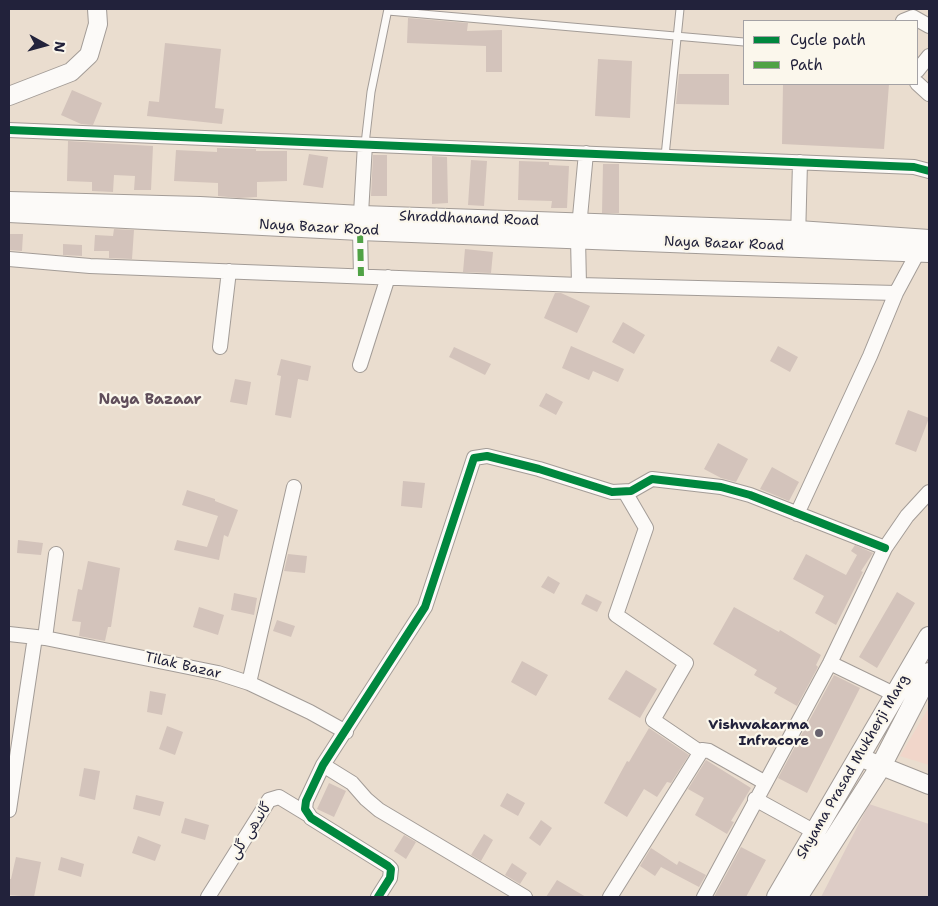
<!DOCTYPE html>
<meta charset="utf-8">
<style>
body{margin:0}
#map{position:relative;width:938px;height:906px;overflow:hidden;background:#eaddcf;font-family:"Shantell Sans",sans-serif}
canvas{display:block}
.frame{position:absolute;inset:0;border:10px solid #22223b;pointer-events:none}
.legend{position:absolute;left:743px;top:20px;width:175px;height:65px;box-sizing:border-box;background:#fbf7ec;border:1px solid #a4a2a5;margin:0;padding:6px 9px;list-style:none;font-size:15px;color:#22223b}
.legend li{display:flex;align-items:center;gap:10px;height:25px}
.legend b{width:25px;border:1px solid #a4a2a5}
.north{position:absolute;left:20px;top:20px;width:50px;height:50px;-webkit-text-stroke:4px #fbf7ec;paint-order:stroke;rotate:97deg;font-size:14px;font-weight:700;line-height:20px;text-align:center;color:#22223b}
.north::after{content:'';display:block;margin:auto;width:18px;height:22px;background:#22223b;clip-path:polygon(50% 0,100% 100%,50% 72%,0 100%)}
</style>
<div id="map">
<canvas width="938" height="906"></canvas>
<div class="frame"></div>
<ul class="legend">
<li><b style="height:6px;background:#00873e"></b>Cycle path</li>
<li><b style="height:6px;background:#50a245"></b>Path</li>
</ul>
<div class="north">N</div>
</div>
<script>
const context = document.querySelector('canvas').getContext('2d');
context.lineJoin = 'round';
function paint(path, color) {
  context.fillStyle = color;
  context.fill(path, 'evenodd');
}
function toPath(rows) {
  const path = new Path2D();
  for (const r of rows) {
    path.moveTo(r[0], r[1]);
    for (let i = 2; i < r.length; i += 2) path.lineTo(r[i], r[i + 1]);
  }
  return path;
}
function trace(path, color, width, dash) {
  context.strokeStyle = color;
  context.lineWidth = width;
  context.lineCap = dash ? 'butt' : 'round';
  context.setLineDash(dash || []);
  context.stroke(path);
}
function label(font, color, halo, rows, align = 'center') {
  context.font = font + ' "Shantell Sans","Playpen Sans Arabic",sans-serif';
  context.lineWidth = 4.5;
  context.setLineDash([]);
  context.textBaseline = 'middle';
  context.strokeStyle = halo;
  context.fillStyle = color;
  for (const [text, x, y, turn = 0] of rows) {
    context.save();
    context.translate(x, y);
    context.rotate((+turn || 0) * Math.PI / 180);
    context.textAlign = isNaN(turn) ? turn : align;
    if (halo) context.strokeText(text, 0, 0);
    context.fillText(text, 0, 0);
    context.restore();
  }
}
const built = toPath([
 [929,707,929,765,900,756]
]);
const industrial = toPath([
 [869,804,929,824,929,897,821,897]
]);
const building = toPath([
 [408,18,468,23,467,31,502,30,502,72,486,72,486,46,407,43],
 [165,43,221,49,215,108,224,109,222,124,147,116,149,101,159,102],
 [598,59,632,61,630,118,595,116],
 [679,74,729,74,729,105,676,104],
 [783,84,889,84,884,149,782,144],
 [72,90,102,103,93,125,81,124,61,115],
 [68,141,153,146,151,190,134,190,135,176,114,175,113,192,92,191,92,182,67,181],
 [217,148,256,149,256,151,287,151,287,181,257,182,257,197,239,198,218,196,218,183,174,181,176,150,217,152],
 [309,154,328,157,323,188,303,185],
 [373,155,387,155,387,196,371,196],
 [432,156,447,157,448,203,432,204],
 [471,160,487,161,484,206,468,205],
 [519,161,549,162,549,165,569,166,567,208,551,208,552,201,518,200],
 [603,164,619,164,619,213,602,213],
 [114,229,134,230,132,259,109,258,109,251,94,251,95,235,113,236],
 [9,234,23,234,22,251,9,250],
 [63,244,82,245,82,256,63,255],
 [465,249,493,252,491,273,463,272],
 [555,293,561,293,590,306,577,333,544,318],
 [623,322,645,335,634,354,612,342],
 [571,346,624,369,618,382,593,371,589,380,562,368],
 [778,346,798,357,790,372,770,361],
 [454,347,491,364,485,375,449,357],
 [281,359,311,366,308,381,298,379,291,418,275,415,281,376,277,375],
 [235,379,251,382,247,405,230,402],
 [546,393,563,402,556,415,539,406],
 [908,410,929,418,916,452,895,444],
 [718,443,748,459,736,482,721,478,704,469],
 [772,467,799,482,789,501,760,489],
 [403,481,425,483,422,508,401,506],
 [187,490,215,499,215,501,238,510,228,537,224,535,219,560,174,550,177,540,207,547,218,516,182,505],
 [18,540,43,543,41,555,17,553],
 [855,545,873,553,861,571,863,572,836,625,815,613,824,596,793,579,806,554,846,575,857,555,851,551],
 [288,554,307,556,305,573,284,571],
 [88,561,120,568,111,627,108,627,105,641,79,636,81,622,72,621,78,589,82,590],
 [548,576,560,583,554,594,541,587],
 [897,592,915,603,877,668,859,657],
 [234,593,257,598,254,615,231,610],
 [586,594,602,602,597,612,581,604],
 [199,607,224,615,218,635,193,627],
 [734,607,779,632,780,630,821,655,816,665,818,667,797,706,774,693,777,688,754,675,757,670,713,644],
 [277,620,295,626,291,637,273,631],
 [522,661,548,675,536,696,511,682],
 [626,670,657,689,640,718,608,699],
 [834,675,860,688,807,793,778,778],
 [150,691,166,694,162,715,147,712],
 [167,726,183,732,175,755,159,749],
 [649,728,689,755,671,783,667,782,657,797,644,789,627,817,604,803,627,761,629,762],
 [706,760,751,788,731,821,734,822,727,834,695,815,704,798,688,789],
 [84,768,100,771,95,800,79,796],
 [329,783,346,791,334,817,317,809],
 [507,793,525,803,518,816,500,806],
 [136,795,164,802,160,816,133,809],
 [185,818,209,825,205,840,181,833],
 [541,820,552,828,540,846,529,838],
 [484,834,493,840,481,861,471,855],
 [404,835,416,842,406,859,394,851],
 [138,836,161,845,155,861,132,853],
 [741,847,766,860,746,897,714,897],
 [651,848,677,865,679,861,706,875,699,887,661,867,655,876,640,866],
 [16,857,41,862,34,897,9,895,9,879,11,879],
 [61,857,84,864,81,877,58,870],
 [512,863,527,873,520,884,505,875],
 [557,880,586,897,546,897]
]);
const service = toPath([
 [388,11,744,42],
 [365,144,371,92,388,9],
 [665,156,680,9]
]);
const minor = toPath([
 [903,21,913,17,929,26],
 [917,71,929,56],
 [917,83,929,94],
 [9,130,914,167,929,171],
 [798,239,800,162],
 [9,259,90,266,579,285,896,293],
 [361,276,360,231,365,144],
 [579,285,578,238,586,153],
 [220,347,229,271],
 [360,365,388,277],
 [625,492,646,528,616,615,686,663,653,720,700,752],
 [797,514,870,356,896,293,918,252],
 [9,634,45,638,218,673,249,683,310,712,346,732],
 [45,638,56,554],
 [830,663,894,694],
 [249,683,294,487],
 [323,765,352,783,366,799,379,810,525,897],
 [755,799,815,832],
 [9,810,35,637],
 [208,897,269,800,279,797,307,814],
 [378,897,390,878,391,869,388,866,311,818,305,809,306,801,323,765,425,607,474,458,487,456,539,469,612,492,631,491,652,479,721,487,750,495,885,548],
 [610,897,702,750,709,751,764,782],
 [704,897,830,663,885,548,907,516,929,492]
]);
const tertiary = toPath([
 [9,96,71,72,89,55,98,24,97,9],
 [9,201,200,206,361,215,798,230,929,239],
 [9,213,360,231,929,253],
 [859,757,929,785]
]);
const secondary = toPath([
 [777,897,929,637],
 [797,897,881,766,929,673]
]);
const quiet = toPath([
 [360,231,361,276]
]);
const cycleway = toPath([
 [9,130,914,167,929,171],
 [378,897,390,878,391,869,388,866,311,818,305,809,306,801,323,765,425,607,474,458,487,456,539,469,612,492,631,491,652,479,721,487,750,495,885,548]
]);
const markers = [
 [819,733,5,"#68636f"]
];
const streetNames = [
 ["Shraddhanand Road",469,219,2],
 ["Naya Bazar Road",319,228,3],
 ["Naya Bazar Road",724,244,2],
 ["Tilak Bazar",183,666,13],
 ["Shyama Prasad Mukherji Marg",853,767,-60],
 ["گاندھی گلی",251,831,-57]
];
const poiNames = [
 ["Vishwakarma",809,725],
 ["Infracore",809,741]
];
const neighbourhoodNames = [
 ["Naya Bazaar",150,400]
];
paint(built, '#f1d6ca');
paint(industrial, '#ddccc6');
paint(building, '#d3c3bb');
trace(service, '#a39c97', 9);
trace(minor, '#a39c97', 16);
trace(tertiary, '#a39c97', 20);
trace(secondary, '#a39c97', 22);
trace(service, '#fcfaf8', 7);
trace(minor, '#fcfaf8', 14);
trace(tertiary, '#fcfaf8', 18);
trace(secondary, '#fcfaf8', 20);
trace(quiet, '#50a245', 6, [12, 6]);
trace(cycleway, '#00873e', 8);
for (const [x, y, r, color] of markers) {
  const dot = new Path2D();
  dot.arc(x, y, r, 0, 2 * Math.PI);
  context.fillStyle = color;
  context.fill(dot);
  trace(dot, '#fbf7ec', 2);
}
label('14px', '#22223b', '#fbf7ec', streetNames);
label('bold 14px', '#22223b', '#fbf7ec', poiNames, 'right');
label('bold 15px', '#604e5b', '#fbf7ec', neighbourhoodNames);
</script>
